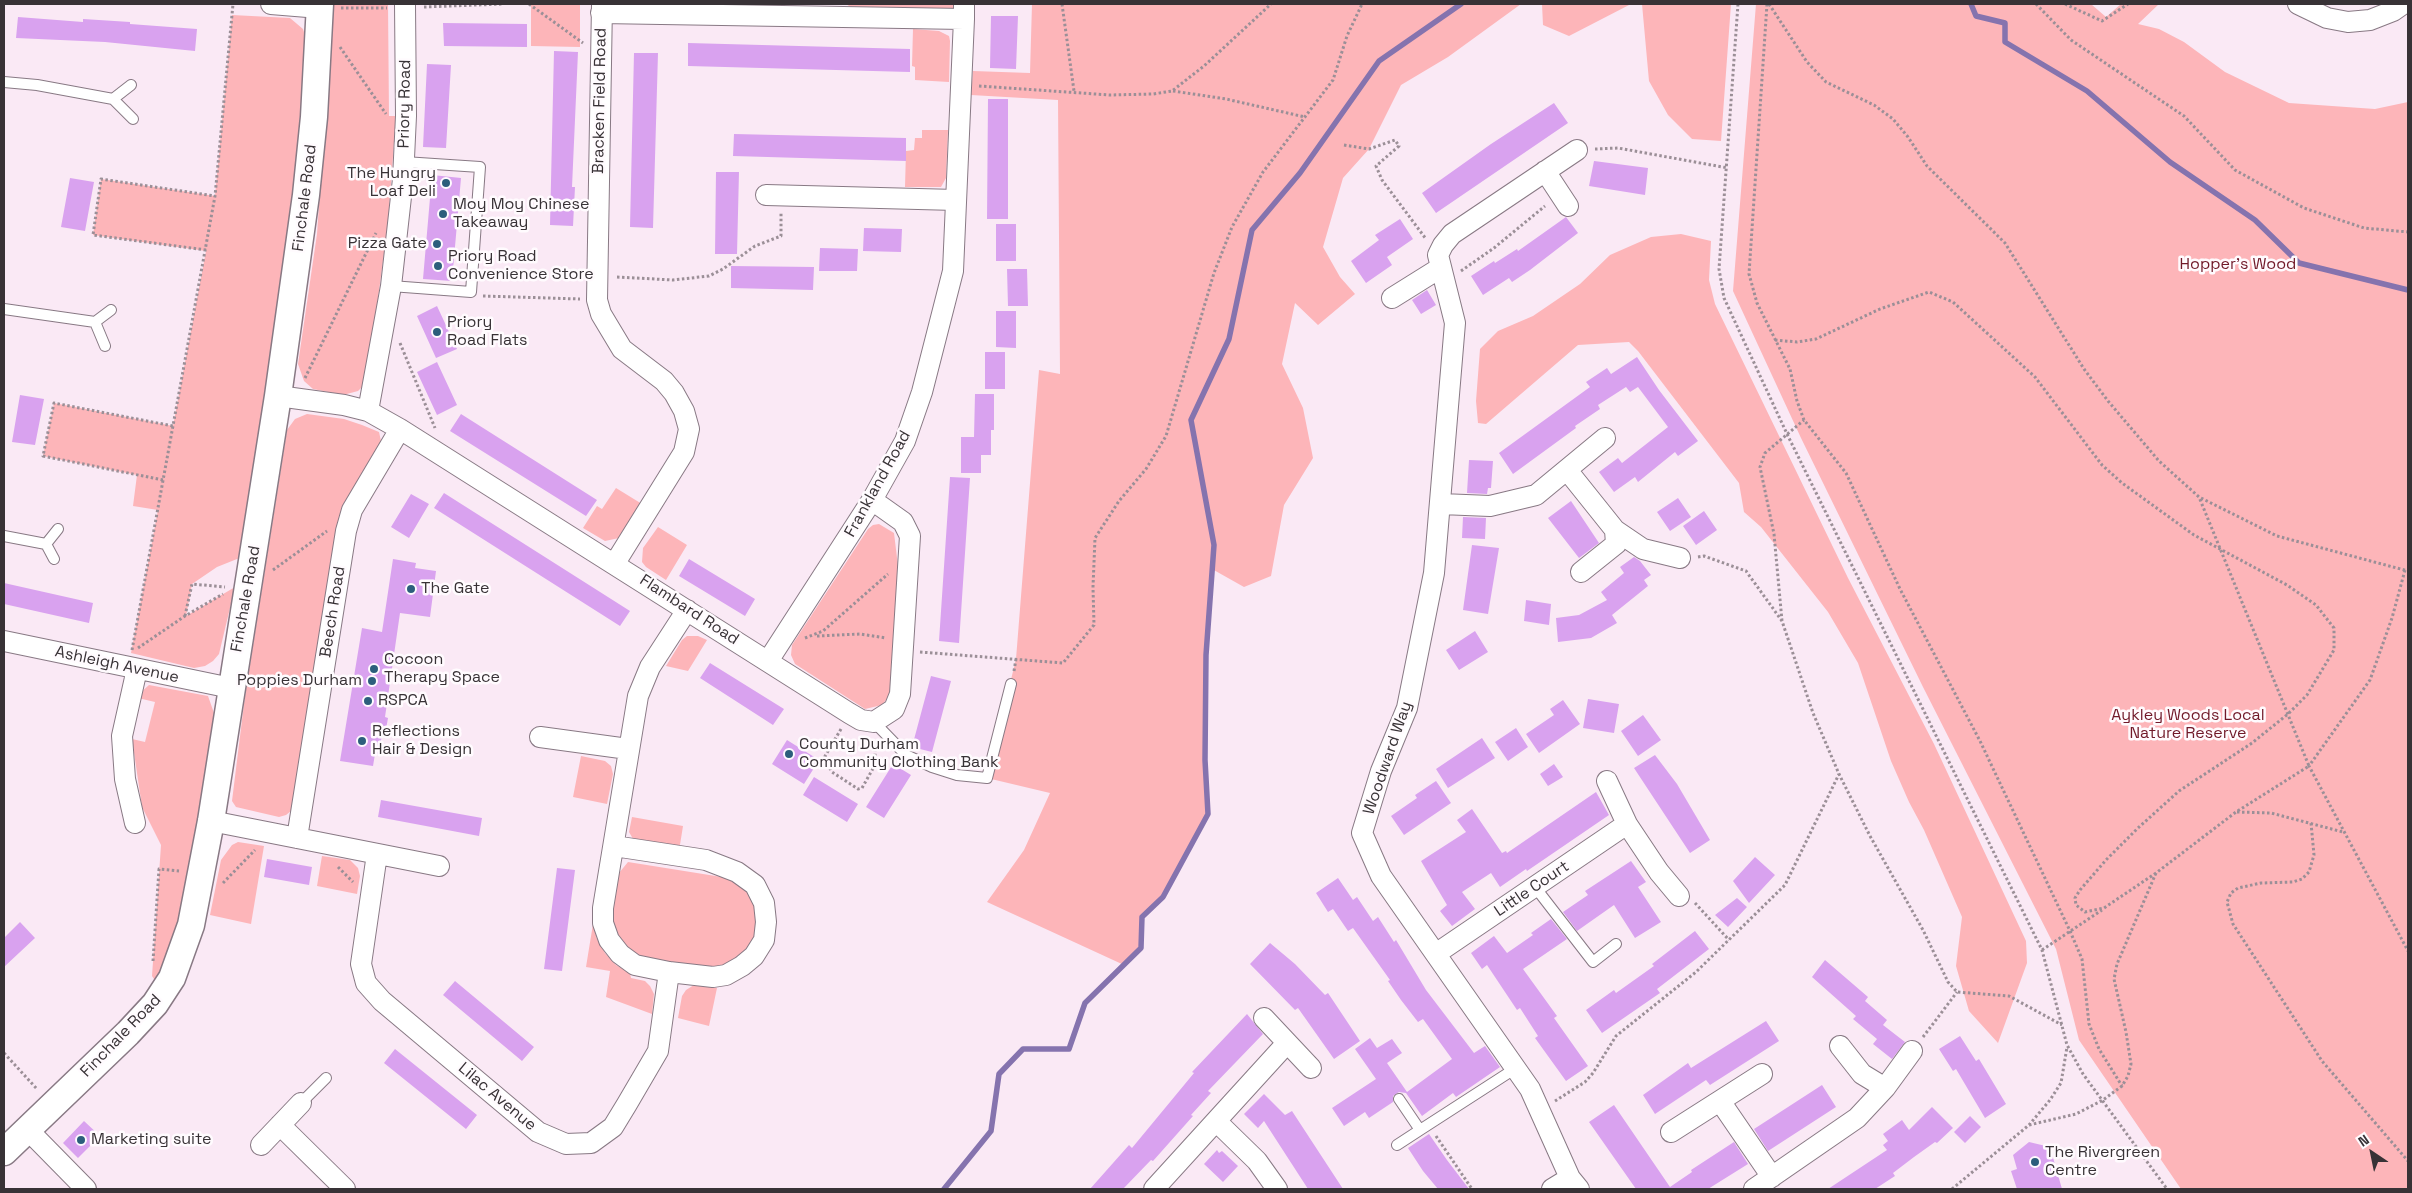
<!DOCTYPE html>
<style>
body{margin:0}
#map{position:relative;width:2412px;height:1193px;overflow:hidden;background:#fae9f5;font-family:"Space Grotesk",sans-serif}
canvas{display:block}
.frame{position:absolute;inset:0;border:5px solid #383236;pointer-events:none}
.north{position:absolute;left:2347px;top:1128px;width:50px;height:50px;-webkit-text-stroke:4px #fffbfe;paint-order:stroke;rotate:326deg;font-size:14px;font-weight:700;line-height:20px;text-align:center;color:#383236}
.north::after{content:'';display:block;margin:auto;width:18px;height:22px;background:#383236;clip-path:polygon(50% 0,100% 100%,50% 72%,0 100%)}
</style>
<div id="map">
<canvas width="2412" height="1193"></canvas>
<div class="frame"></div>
<div class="north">N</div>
</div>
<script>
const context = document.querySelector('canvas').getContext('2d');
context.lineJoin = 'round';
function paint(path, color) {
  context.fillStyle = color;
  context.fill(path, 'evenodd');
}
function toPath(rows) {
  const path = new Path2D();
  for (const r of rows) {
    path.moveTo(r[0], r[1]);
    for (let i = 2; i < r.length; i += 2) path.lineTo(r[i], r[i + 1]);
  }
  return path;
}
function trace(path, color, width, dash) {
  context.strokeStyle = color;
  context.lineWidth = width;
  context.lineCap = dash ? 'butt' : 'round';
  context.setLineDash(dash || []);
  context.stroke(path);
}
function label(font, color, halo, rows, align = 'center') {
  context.font = font + ' "Space Grotesk",sans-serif';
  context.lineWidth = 5;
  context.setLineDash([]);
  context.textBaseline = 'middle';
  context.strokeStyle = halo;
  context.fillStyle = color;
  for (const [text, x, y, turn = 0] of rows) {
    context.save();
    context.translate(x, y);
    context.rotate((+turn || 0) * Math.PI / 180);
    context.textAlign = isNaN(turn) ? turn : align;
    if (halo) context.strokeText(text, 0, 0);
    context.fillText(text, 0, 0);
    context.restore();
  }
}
const green = toPath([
 [333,4,388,4,389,116,396,116,388,223,368,374,363,386,358,391,343,395,313,389,304,381,298,364,317,234],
 [531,4,580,4,580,47,531,46],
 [846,4,958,4,954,9,943,11,852,8],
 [1032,4,1521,4,1448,57,1401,85,1369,149,1343,178,1323,247,1340,277,1355,294,1318,325,1295,303,1282,364,1303,408,1313,458,1284,505,1271,576,1244,587,1212,569,1206,655,1205,760,1208,814,1163,897,1142,917,1141,948,1124,965,987,902,1024,850,1050,793,987,778,1016,659,1039,370,1060,374,1058,100,971,95,973,71,1030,73],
 [1542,4,1631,4,1569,36,1543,25],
 [1642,4,1731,4,1721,141,1692,139,1668,115,1649,81],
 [1756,4,2091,4,2106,17,2121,4,2159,4,2138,24,2159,29,2184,42,2225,72,2289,103,2375,109,2408,102,2408,1189,2181,1189,2079,1040,2056,949,1923,687,1801,438,1733,291],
 [232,15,290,18,303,29,306,38,295,181,242,557,217,567,192,584,186,616,235,587,219,654,213,661,205,666,194,668,131,653,158,510,133,506,137,475,43,456,54,403,173,426,206,251,93,235,101,179,215,196],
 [913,29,939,31,949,36,950,41,949,82,915,80,915,67,912,66],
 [922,130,948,130,946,178,941,187,905,187,906,151,914,150,915,138,922,138],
 [1681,234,1711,241,1709,280,1715,304,1848,578,1934,744,2026,941,2027,963,1998,1043,1969,1011,1956,966,1962,917,1924,830,1909,802,1891,761,1858,663,1828,612,1761,527,1744,512,1739,483,1638,351,1629,342,1578,345,1486,424,1478,423,1476,401,1480,349,1498,331,1533,316,1580,284,1610,255,1651,237],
 [307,414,344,419,362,425,379,432,381,441,380,447,368,470,291,811,286,815,279,817,236,807,232,801,245,696,287,430,295,419],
 [616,488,642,504,619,538,605,541,583,528,597,506,602,509],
 [879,524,894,533,898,566,890,695,882,705,865,709,795,664,791,655,792,645,868,529,873,525],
 [658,527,687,545,666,580,646,567,642,562,643,548],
 [687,636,698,636,707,640,688,671,666,666,682,640],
 [149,685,208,696,214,713,202,799,177,933,156,982,152,976,161,845,142,807,132,739,145,742,155,702,138,698,139,694],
 [581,756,605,761,611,766,613,774,607,804,573,797],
 [632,817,683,826,679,851,636,844,629,832],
 [238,842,264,846,251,924,210,915,221,860,232,845],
 [322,856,350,860,358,868,360,876,357,894,317,886],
 [628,862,728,878,749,891,755,901,758,936,744,958,719,970,639,957,620,944,612,922,612,906,619,873],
 [593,924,597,939,605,953,616,965,630,973,631,978,645,981,650,986,654,994,652,1014,606,997,610,971,586,967],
 [694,985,717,988,709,1026,678,1018,682,996,686,990]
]);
const stream = toPath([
 [1971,4,1976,16,2005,23,2005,42,2087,91,2170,162,2255,220,2299,263,2408,290],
 [944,1189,991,1131,999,1074,1023,1049,1069,1049,1085,1003,1141,948,1142,917,1163,897,1208,814,1205,760,1206,655,1214,545,1191,420,1229,339,1252,230,1300,173,1379,61,1461,4]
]);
const building = toPath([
 [991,16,1018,16,1016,69,990,68],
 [18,17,83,22,83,19,130,22,130,24,197,29,195,51,105,42,16,38],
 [443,23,527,24,527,47,444,46],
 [688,43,910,49,910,72,688,66],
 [554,51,578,52,572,187,575,187,573,226,550,225],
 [634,53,658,53,653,228,630,227],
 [427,64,451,65,446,148,423,147],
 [988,99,1008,99,1008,219,987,219],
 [1554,103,1568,123,1436,213,1422,193,1491,144],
 [734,134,906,138,906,161,733,156],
 [1594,161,1648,168,1645,195,1589,186],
 [716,172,739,172,737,254,715,254],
 [432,175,461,178,452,281,423,279],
 [70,178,94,182,85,231,61,227],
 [1566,217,1578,233,1530,270,1512,282,1509,278,1483,295,1471,276,1494,261,1495,263,1517,249,1518,251],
 [1400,219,1413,239,1387,257,1392,265,1366,283,1351,261,1379,240,1375,235],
 [996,224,1016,224,1016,261,996,261],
 [864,228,902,229,901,252,863,251],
 [820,248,858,249,857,271,819,271],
 [731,266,814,267,813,290,731,288],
 [1007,269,1027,269,1028,306,1008,306],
 [1427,290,1436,305,1421,314,1412,300],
 [437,306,457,349,436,358,417,316],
 [996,311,1016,311,1016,348,996,347],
 [985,352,1005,352,1005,389,985,389],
 [1637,357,1659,390,1698,441,1678,456,1675,452,1638,482,1635,477,1614,492,1599,472,1618,458,1622,463,1668,427,1638,387,1630,392,1626,387,1598,405,1600,409,1575,426,1576,428,1513,474,1499,453,1590,387,1586,382,1607,368,1611,374],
 [437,362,457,405,437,415,417,372],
 [975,394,994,394,994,430,991,430,991,455,981,455,981,473,961,473,961,437,974,437],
 [20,395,44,399,35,445,12,442],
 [461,414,597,500,586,516,450,431],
 [1469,460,1493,461,1491,488,1488,488,1487,494,1467,493],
 [950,477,970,478,959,643,939,641],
 [444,493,630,611,620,626,434,508],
 [411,494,429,504,409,538,391,527],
 [1678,498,1691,517,1670,531,1657,512],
 [1571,501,1599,543,1579,558,1548,518],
 [1704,511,1717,530,1696,545,1683,526],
 [1463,517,1486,518,1485,539,1462,538],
 [1472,545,1499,548,1488,614,1463,610],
 [1634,557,1640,561,1651,575,1644,580,1648,586,1612,615,1617,623,1591,638,1558,642,1556,618,1579,615,1607,600,1601,592,1624,573,1620,567],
 [393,559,416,563,415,568,436,571,430,617,400,613,385,717,388,718,385,735,382,734,379,754,375,754,373,766,340,761,362,628,382,632],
 [689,559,755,599,745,616,679,576],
 [4,583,93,603,89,623,4,604],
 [1526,600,1551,604,1549,625,1524,621],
 [1475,631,1488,652,1459,670,1446,650],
 [710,663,784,709,773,725,700,678],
 [931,676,951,681,932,752,912,747],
 [1588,699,1619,704,1614,733,1583,728],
 [1563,700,1580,724,1539,753,1526,734,1554,715,1550,709],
 [1643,715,1661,740,1638,756,1621,731],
 [1516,728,1528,747,1508,761,1495,742],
 [1482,738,1495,758,1448,788,1436,769],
 [787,740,819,760,804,784,772,764],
 [1655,755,1677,784,1710,840,1690,853,1634,768],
 [893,764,911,775,884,818,866,807],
 [1554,764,1563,777,1548,786,1540,774],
 [814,777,858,804,847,822,803,795],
 [1436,781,1451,803,1404,835,1391,816,1417,798,1415,795],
 [1596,792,1609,815,1527,871,1526,869,1500,887,1491,873,1462,892,1475,909,1452,926,1440,911,1447,905,1421,861,1466,832,1457,820,1472,809,1502,853,1506,851,1507,853],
 [381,800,482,818,479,836,378,817],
 [1755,857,1775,875,1749,903,1733,881],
 [267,859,312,867,309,885,264,877],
 [1631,861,1646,882,1638,887,1661,922,1635,938,1614,905,1577,931,1563,912,1588,895,1585,891],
 [557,868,575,870,562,971,544,969],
 [1338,878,1353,900,1357,897,1373,921,1378,917,1394,942,1396,940,1426,990,1474,1053,1485,1046,1500,1067,1456,1097,1453,1093,1422,1116,1406,1093,1399,1092,1393,1096,1393,1102,1369,1118,1365,1112,1344,1126,1332,1108,1376,1079,1355,1049,1370,1038,1377,1048,1392,1039,1402,1053,1387,1063,1407,1092,1452,1059,1423,1019,1418,1022,1401,1000,1388,981,1390,980,1353,928,1348,931,1333,909,1328,912,1316,893],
 [1737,898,1747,907,1728,927,1715,915],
 [1551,919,1567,939,1523,969,1557,1016,1554,1018,1588,1066,1566,1081,1535,1038,1538,1036,1520,1008,1517,1010,1487,965,1482,969,1471,953,1494,936,1507,953,1533,935,1531,933],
 [20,922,35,938,4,967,4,938],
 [1695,931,1709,949,1657,989,1660,993,1602,1033,1586,1010,1614,990,1616,993,1654,966,1652,964],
 [1270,943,1295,964,1325,995,1328,993,1360,1041,1334,1059,1298,1008,1295,1010,1250,964],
 [1825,960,1868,997,1865,1001,1887,1020,1883,1025,1905,1042,1892,1059,1873,1044,1877,1039,1853,1019,1856,1016,1812,977],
 [455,981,534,1047,522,1061,443,995],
 [1247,1014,1263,1034,1208,1091,1211,1093,1191,1115,1193,1116,1153,1161,1151,1160,1123,1189,1090,1189,1129,1145,1132,1148,1194,1073,1192,1072],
 [1766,1021,1779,1041,1710,1085,1706,1080,1655,1114,1643,1095,1688,1063,1691,1068],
 [1960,1036,1976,1061,1979,1059,2006,1104,1985,1118,1956,1069,1953,1071,1939,1049],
 [395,1049,477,1115,466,1129,384,1063],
 [1822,1085,1836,1107,1768,1151,1754,1129],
 [1264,1094,1285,1115,1292,1111,1343,1189,1308,1189,1264,1121,1258,1128,1244,1114],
 [1614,1105,1670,1187,1692,1172,1691,1170,1734,1142,1748,1164,1708,1189,1636,1189,1589,1122],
 [1932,1107,1953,1128,1937,1143,1935,1142,1914,1157,1893,1173,1895,1176,1875,1189,1828,1189,1887,1150,1883,1145,1888,1141,1883,1134,1902,1120,1909,1130],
 [1970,1116,1981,1127,1965,1143,1954,1132],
 [84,1121,100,1136,78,1158,63,1143],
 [1429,1134,1447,1160,1469,1189,1438,1189,1423,1171,1408,1148],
 [2029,1142,2050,1147,2062,1189,2017,1189,2011,1171,2017,1169,2013,1155],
 [1217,1150,1219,1153,1222,1151,1238,1166,1223,1182,1204,1164]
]);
const path = toPath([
 [529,4,583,43],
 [1062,4,1074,91],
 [1738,4,1719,269,1724,298,1787,434,2042,950,2067,1045,2083,1074,2167,1189],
 [1767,4,1749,274,1757,303,1790,369,1797,401,1804,420,1846,473,1900,589,1980,741,2070,931,2082,959,2089,1024,2099,1049,2122,1086],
 [1769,4,1807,62,1826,82,1874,105,1893,119,1908,137,1927,166,2005,243,2084,369,2108,401,2159,461,2199,497,2277,536,2408,571],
 [2036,4,2071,40,2184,116,2235,170,2304,208,2364,228,2408,232],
 [2065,4,2102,21,2128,4],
 [424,7,503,4],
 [341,8,387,8],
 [340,47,386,114],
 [979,86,1110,95,1153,94,1172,91,1204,66,1271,4],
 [1173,91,1226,99,1305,117],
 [1344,145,1369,149,1395,140,1399,146,1376,166,1382,180,1426,239],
 [1595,149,1618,148,1728,168],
 [206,250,93,235,101,179,215,196],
 [1461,271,1494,248,1545,206],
 [617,277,673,280,709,276,723,269,755,246,781,236,781,213],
 [483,296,580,299],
 [1775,340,1797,342,1816,339,1880,309,1929,292,1953,302,2035,377,2102,465,2122,483,2194,535,2287,585,2316,605,2334,628,2334,650,2307,695,2288,714,2252,743,2179,791,2138,828,2106,860,2080,890,2075,898,2076,905,2085,912,2104,908,2156,873],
 [400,343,435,428],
 [305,378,376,233],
 [163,480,43,456,54,403,173,426],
 [1698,557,1704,556,1746,571,1782,621,1813,713,1839,774,1870,836,1923,930,1948,982,1957,992,2009,996,2062,1025],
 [273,570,327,531],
 [2405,570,2392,618,2370,680,2309,766,2408,951],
 [185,616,192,584,225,587],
 [1782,621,1774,534,1760,467,1765,453,1804,420],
 [817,636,860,634,886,638],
 [805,638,823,631,888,574],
 [138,648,185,616,223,594],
 [132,650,215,196,233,4],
 [920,652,1063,663,1094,625,1093,587,1095,538,1119,501,1146,469,1166,436,1214,273,1232,227,1263,172,1333,80,1347,36,1362,4],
 [1014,671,1016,659],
 [841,729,824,758,832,772,858,789,862,788,875,765,875,743],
 [2237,812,2271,813,2343,832],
 [2311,823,2314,855,2309,872,2302,879,2293,882,2261,883,2238,888,2231,893,2227,902,2233,924,2322,1061,2408,1161],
 [338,867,353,882],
 [223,883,255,850],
 [1695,903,1729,940],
 [2042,950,2102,910],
 [153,961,159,869,179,871],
 [1923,1037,1957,992],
 [4,1053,37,1089],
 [1555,1101,1585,1082,1593,1073,1616,1036,1696,972,1785,885,1839,774],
 [2029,1125,2076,1114,2103,1100,2122,1086,2128,1076,2131,1064,2126,1032,2114,979,2117,964,2156,873,2236,812,2309,766,2199,497],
 [1436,1136,1472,1189],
 [1952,1189,2029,1125,2050,1100,2061,1083,2067,1047]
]);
const service = toPath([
 [4,82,37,85,113,99,133,119],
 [113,99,131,85],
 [391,286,471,292,480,167,404,162],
 [4,309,95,322,105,346],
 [95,322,111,310],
 [4,536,46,544,54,559],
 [46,544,58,529],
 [874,722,906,755,932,767,957,775,987,778,1011,684],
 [1535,887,1593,962,1616,944],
 [1399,1099,1420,1130,1516,1068],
 [301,1103,326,1078],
 [1397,1145,1420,1130]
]);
const minor = toPath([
 [271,4,320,8],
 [602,4,597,300,601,314,622,349,664,381,674,393,684,411,689,429,684,452,615,563],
 [2298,4,2327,18,2348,22,2370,20,2393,11,2403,4],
 [601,13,964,19,964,4],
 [1577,150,1452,234,1443,245,1438,255,1455,323,1434,573,1407,708,1381,771,1362,833,1381,876,1530,1089,1570,1178,1579,1189],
 [1545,171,1568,206],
 [766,195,956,200],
 [1392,298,1440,268],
 [278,396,344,405,368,411,400,429,849,713,861,720,874,722,894,709,900,694,910,536,903,522,872,500],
 [368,411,391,286,403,179,406,116,405,4],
 [1567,470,1615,530,1616,544,1581,572],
 [1441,504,1490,506,1536,495,1605,438],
 [1615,530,1643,549,1680,558],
 [4,641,231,688],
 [768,661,872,500,905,441,922,392,953,271,964,19],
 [540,737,628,749],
 [1607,781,1627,824,1659,872,1679,896],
 [211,821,439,866],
 [135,823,125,779,122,736,137,669],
 [297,838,346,531,352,510,400,429],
 [614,846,706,860,737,872,755,885,764,903,766,922,764,940,754,956,742,966,726,975,713,977,669,972,635,965,620,954,609,940,603,923,603,908,638,696,650,667,687,610],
 [377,854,361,964,366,983,382,1001,538,1132,566,1144,591,1143,613,1127,627,1104,658,1051,669,972],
 [1437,953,1627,824],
 [1264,1018,1311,1068],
 [1885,1088,1912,1051],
 [1720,1101,1772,1177],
 [1216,1121,1257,1161,1277,1189],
 [280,1125,345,1189],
 [27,1129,86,1189],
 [1671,1132,1762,1074],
 [261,1145,301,1103],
 [1154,1189,1287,1043],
 [1552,1189,1570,1178],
 [1754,1189,1857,1118,1885,1088,1862,1074,1840,1046]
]);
const tertiary = toPath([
 [4,1152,128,1033,155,1004,172,978,191,925,211,821,278,396,306,195,314,117,320,4]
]);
const markers = [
 [446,183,5,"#2c5e7c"],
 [443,214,5,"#2c5e7c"],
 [437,244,5,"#2c5e7c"],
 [438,266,5,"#2c5e7c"],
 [437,332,5,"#2c5e7c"],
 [411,589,5,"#2c5e7c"],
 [374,669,5,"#2c5e7c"],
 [372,681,5,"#2c5e7c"],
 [368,701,5,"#2c5e7c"],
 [362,741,5,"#2c5e7c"],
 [789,754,5,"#2c5e7c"],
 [81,1140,5,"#2c5e7c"],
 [2035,1162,5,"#2c5e7c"]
];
const streetNames = [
 ["Bracken Field Road",600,101,-89],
 ["Priory Road",405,104,-89],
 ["Finchale Road",305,198,-83],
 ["Frankland Road",878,484,-61],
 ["Finchale Road",246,599,-80],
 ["Flambard Road",689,610,33],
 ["Beech Road",333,612,-81],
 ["Ashleigh Avenue",117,665,12],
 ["Woodward Way",1388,758,-71],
 ["Little Court",1532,889,-34],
 ["Finchale Road",121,1036,-46],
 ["Lilac Avenue",497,1097,40]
];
const poiNames = [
 ["The Hungry",436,174,"right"],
 ["Loaf Deli",436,192,"right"],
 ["Moy Moy Chinese",453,205],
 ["Takeaway",453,223],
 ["Pizza Gate",427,244,"right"],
 ["Priory Road",448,257],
 ["Convenience Store",448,275],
 ["Priory",447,323],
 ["Road Flats",447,341],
 ["The Gate",421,589],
 ["Cocoon",384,660],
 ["Therapy Space",384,678],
 ["Poppies Durham",362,681,"right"],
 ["RSPCA",378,701],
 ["Reflections",372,732],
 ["Hair & Design",372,750],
 ["County Durham",799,745],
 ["Community Clothing Bank",799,763],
 ["Marketing suite",91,1140],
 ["The Rivergreen",2045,1153],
 ["Centre",2045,1171]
];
const parkNames = [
 ["Hopper's Wood",2238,265],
 ["Aykley Woods Local",2188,716],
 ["Nature Reserve",2188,734]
];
paint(green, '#fdb5b9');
trace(stream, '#8573ae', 5.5);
paint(building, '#d9a2ef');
trace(service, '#887984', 12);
trace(minor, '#887984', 22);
trace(tertiary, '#887984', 29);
trace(path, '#9b8f97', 3, [2.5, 2.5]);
trace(service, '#fff', 10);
trace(minor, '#fff', 20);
trace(tertiary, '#fff', 26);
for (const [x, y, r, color] of markers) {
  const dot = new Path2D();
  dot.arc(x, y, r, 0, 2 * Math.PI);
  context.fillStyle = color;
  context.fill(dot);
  trace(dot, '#fffbfe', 2);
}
label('16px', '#383236', '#fffbfe', streetNames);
label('16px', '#383236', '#fffbfe', poiNames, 'left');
label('16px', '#711929', '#fffbfe', parkNames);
</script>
